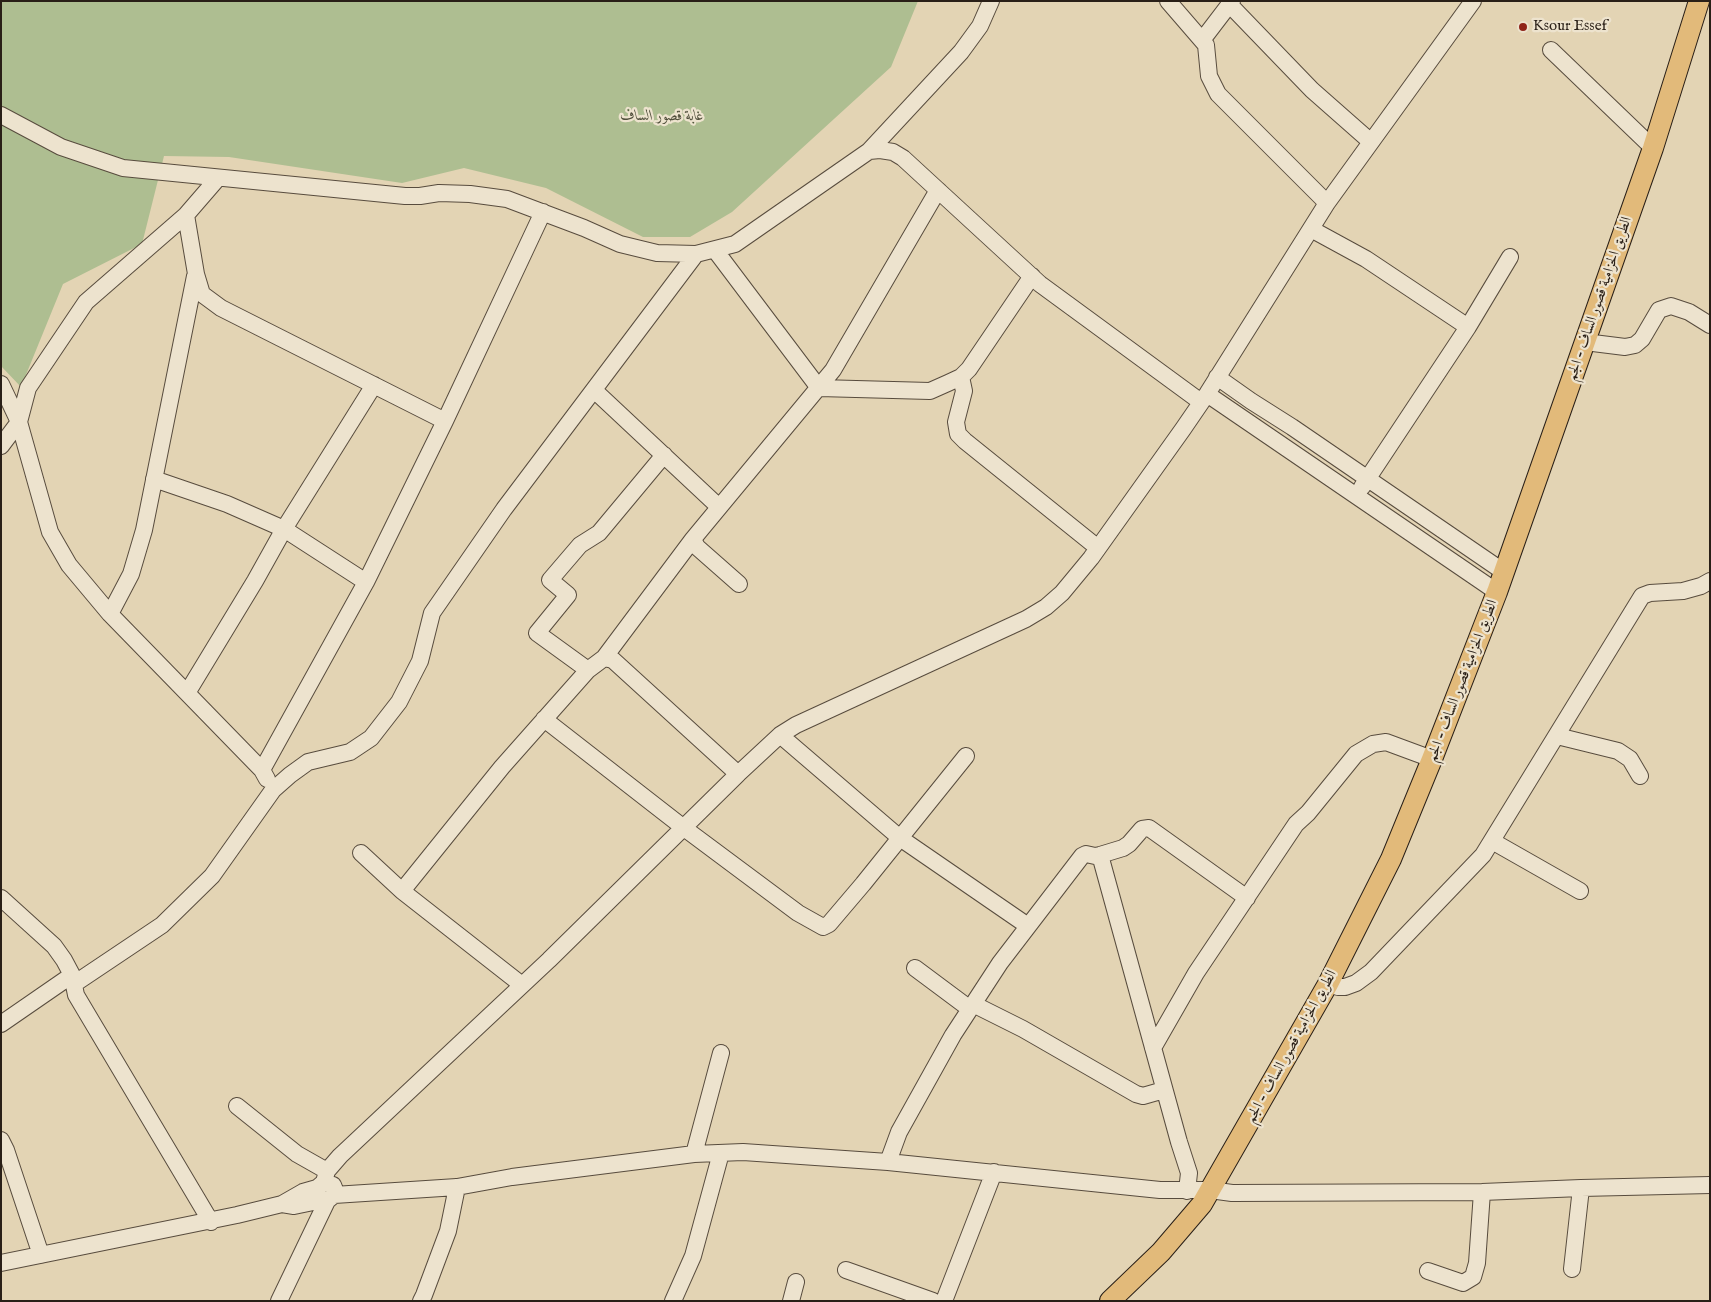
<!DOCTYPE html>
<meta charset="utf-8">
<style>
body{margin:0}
#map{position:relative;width:1711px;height:1302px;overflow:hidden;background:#e3d4b4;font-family:"IM FELL English",serif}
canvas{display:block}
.frame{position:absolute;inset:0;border:2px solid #291f17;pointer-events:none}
</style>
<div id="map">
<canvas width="1711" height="1302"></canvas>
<div class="frame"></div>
</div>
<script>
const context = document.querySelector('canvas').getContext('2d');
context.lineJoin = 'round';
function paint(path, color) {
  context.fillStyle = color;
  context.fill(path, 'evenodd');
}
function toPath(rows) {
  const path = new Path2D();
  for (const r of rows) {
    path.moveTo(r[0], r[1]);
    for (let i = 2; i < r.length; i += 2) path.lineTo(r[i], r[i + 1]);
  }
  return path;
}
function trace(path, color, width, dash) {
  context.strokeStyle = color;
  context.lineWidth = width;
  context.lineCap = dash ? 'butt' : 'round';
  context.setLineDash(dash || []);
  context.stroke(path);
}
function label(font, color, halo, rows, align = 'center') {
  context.font = font + ' "IM FELL English",Amiri,serif';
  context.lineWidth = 4.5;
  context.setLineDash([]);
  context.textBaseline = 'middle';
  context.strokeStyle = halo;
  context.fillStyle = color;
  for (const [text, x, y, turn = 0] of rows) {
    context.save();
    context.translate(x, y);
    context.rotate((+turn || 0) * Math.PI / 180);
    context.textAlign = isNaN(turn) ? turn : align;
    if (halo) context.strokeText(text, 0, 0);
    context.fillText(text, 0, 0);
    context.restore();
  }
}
const green = toPath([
 [1,1,918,1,891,67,732,212,690,237,643,237,546,188,464,168,402,183,229,157,164,156,142,244,63,284,21,387,1,366]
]);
const minor = toPath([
 [1168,1,1206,45,1209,76,1218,94,1327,203],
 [1229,4,1312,90,1371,142],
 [1203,39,1232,1],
 [1551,50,1653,148],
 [1,115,61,147,123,168,405,196,420,196,439,193,470,194,507,199,584,228,620,244,657,253,696,254,735,244,869,151,880,150,893,152,903,158,1040,284,1201,402],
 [869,151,961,52,980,26,991,1],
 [186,215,196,274,202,294,221,308,445,421],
 [1311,229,1366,259,1468,327],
 [715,250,819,388,930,391,948,383,961,377,969,369,1032,276],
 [1585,342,1625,347,1635,345,1642,339,1659,310,1671,306,1689,312,1710,325],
 [961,377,964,391,956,422,958,434,965,441,1098,548],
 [1217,377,1251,401,1292,427,1504,572],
 [1,384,19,422,28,388,86,302,186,215,218,178],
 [594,390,719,507],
 [1207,394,1497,592],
 [1,446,19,422,50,532,69,565,110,614,262,770,267,779],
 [154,479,227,504,284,529,366,582],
 [1362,487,1468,327,1510,257],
 [739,584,697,547,693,539,833,370,938,190],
 [110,614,131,574,144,530,195,276],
 [604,658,693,539],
 [588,670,537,633,568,595,550,580,580,545,599,533,664,455],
 [187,693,255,581,284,529,374,385],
 [544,719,684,828,798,913,823,927,829,924,863,884,966,756],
 [780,735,900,838,1028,926],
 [1557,736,1618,751,1630,759,1640,776],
 [262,770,366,582,445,421,543,212],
 [1492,841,1580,891],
 [361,853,402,891,522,985],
 [1100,855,1179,1142,1189,1173,1187,1191],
 [402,891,502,767,588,670,604,658,613,660,738,774],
 [1,898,54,946,64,960,72,975,76,995,211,1222],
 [915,968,970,1009],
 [74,984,162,925,212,876,273,790,290,775,308,762,350,752,371,738,399,702,420,661,432,613,504,509,696,254],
 [1328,984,1338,987,1345,987,1356,983,1371,972,1483,855,1642,596,1650,593,1683,591,1701,586,1710,581],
 [973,1004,1023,1029,1136,1094,1143,1096,1164,1090],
 [1,1024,72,975],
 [1153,1048,1196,973,1296,824,1308,813,1356,754,1373,744,1386,742,1432,759],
 [237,1106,297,1154,327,1171],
 [1,1140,6,1150,41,1255],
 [694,1154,721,1053],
 [888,1162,899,1132,953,1035,1000,963,1082,856,1086,854,1095,856,1100,855,1123,848,1129,844,1142,829,1149,828,1247,898],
 [324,1182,333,1185,335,1190,334,1195,327,1201,319,1197,317,1193,317,1188,324,1182,327,1171,340,1156,549,960,738,774,780,735,796,725,1026,619,1046,607,1062,593,1091,558,1183,429,1207,394,1327,203,1473,1],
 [334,1195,457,1187,512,1177,694,1154,743,1152,888,1162,1160,1190,1210,1190,1232,1193,1482,1192,1581,1188,1710,1185],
 [282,1204,294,1206,323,1200],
 [1,1263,237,1215,282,1204,303,1192,317,1188],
 [1572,1269,1581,1188],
 [846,1270,933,1301],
 [1428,1271,1463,1283,1473,1277,1477,1263,1482,1192],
 [279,1301,327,1201],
 [421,1301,424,1295,448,1231,457,1187],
 [673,1301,693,1256,721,1153],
 [791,1301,796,1282],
 [944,1301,994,1172]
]);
const major = toPath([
 [1110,1301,1161,1252,1202,1204,1328,984,1391,859,1432,759,1497,592,1653,148,1699,1]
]);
const markers = [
 [1523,27,5,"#8f2418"]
];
const poiNames = [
 ["Ksour Essef",1533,27]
];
const parkNames = [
 ["غابة قصور الساف",662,117]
];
const streetNames = [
 ["الطريق الحزامية قصور الساف - الجم",1600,299,-71],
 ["الطريق الحزامية قصور الساف - الجم",1463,681,-69],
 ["الطريق الحزامية قصور الساف - الجم",1292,1047,-61]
];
paint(green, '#aebe91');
trace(minor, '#584c3e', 18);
trace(major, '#291f17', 22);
trace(minor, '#ede3ce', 16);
trace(major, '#e2ba7a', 20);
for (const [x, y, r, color] of markers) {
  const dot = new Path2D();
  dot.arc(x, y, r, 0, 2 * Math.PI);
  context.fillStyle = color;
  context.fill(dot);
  trace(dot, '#ede3ce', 2);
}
label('15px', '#291f17', '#ede3ce', poiNames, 'left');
label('italic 15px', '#514f3c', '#ede3ce', parkNames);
label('15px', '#291f17', '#ede3ce', streetNames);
</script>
